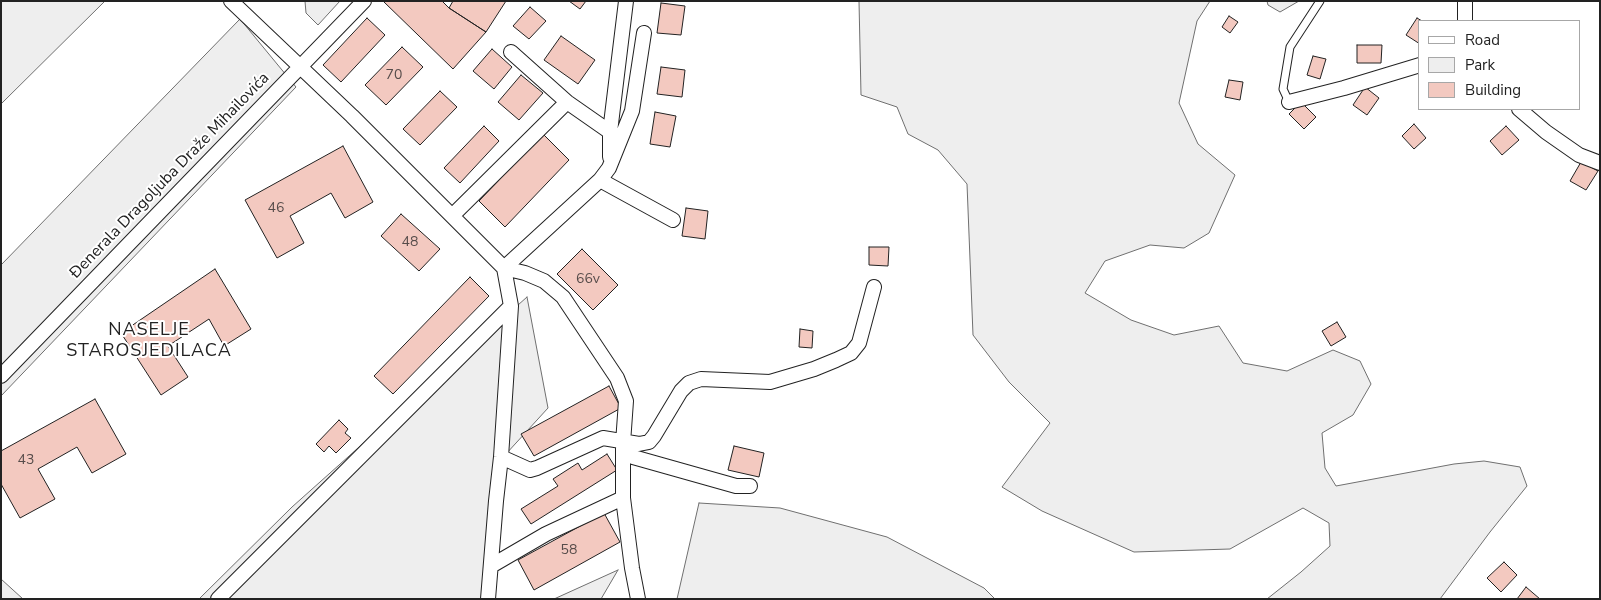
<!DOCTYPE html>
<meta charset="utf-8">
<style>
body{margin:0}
#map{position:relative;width:1601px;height:600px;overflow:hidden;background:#fff;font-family:"Nunito Sans",sans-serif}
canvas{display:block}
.frame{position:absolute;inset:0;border:2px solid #222;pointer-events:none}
.legend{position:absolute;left:1418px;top:20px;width:162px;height:90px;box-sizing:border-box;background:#fff;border:1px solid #a7a7a7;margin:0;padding:6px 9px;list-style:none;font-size:15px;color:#222}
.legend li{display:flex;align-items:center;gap:10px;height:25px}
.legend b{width:25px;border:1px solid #a7a7a7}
</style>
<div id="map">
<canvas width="1601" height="600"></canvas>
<div class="frame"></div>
<ul class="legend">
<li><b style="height:6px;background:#fff"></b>Road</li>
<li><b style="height:14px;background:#eee"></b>Park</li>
<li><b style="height:14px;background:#f3c9c0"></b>Building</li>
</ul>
</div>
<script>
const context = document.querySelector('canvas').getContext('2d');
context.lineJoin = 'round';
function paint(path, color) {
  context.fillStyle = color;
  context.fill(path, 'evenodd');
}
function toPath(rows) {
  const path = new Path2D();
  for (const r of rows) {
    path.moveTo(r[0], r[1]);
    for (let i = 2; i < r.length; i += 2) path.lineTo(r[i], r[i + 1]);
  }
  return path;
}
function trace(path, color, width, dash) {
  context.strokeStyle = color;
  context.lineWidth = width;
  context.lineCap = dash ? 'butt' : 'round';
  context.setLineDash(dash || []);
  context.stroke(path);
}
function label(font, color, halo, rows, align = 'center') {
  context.font = font + ' "Nunito Sans",sans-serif';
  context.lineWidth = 4;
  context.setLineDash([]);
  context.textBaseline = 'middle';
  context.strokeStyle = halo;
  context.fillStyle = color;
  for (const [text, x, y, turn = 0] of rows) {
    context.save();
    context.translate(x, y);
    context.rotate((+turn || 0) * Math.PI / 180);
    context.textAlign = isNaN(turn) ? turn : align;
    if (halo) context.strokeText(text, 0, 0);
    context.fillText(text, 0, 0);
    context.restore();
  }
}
const green = toPath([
 [1,1,105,1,1,104,1,1],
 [305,1,340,1,318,25,306,13,305,1],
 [859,1,1210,1,1197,21,1179,103,1198,144,1235,175,1209,233,1184,248,1150,245,1105,261,1085,293,1131,320,1174,335,1219,326,1243,363,1287,371,1333,350,1360,361,1371,384,1353,415,1322,433,1325,468,1336,486,1454,464,1484,461,1520,467,1527,486,1490,532,1440,599,1267,599,1301,572,1330,546,1329,523,1303,508,1230,549,1134,552,1042,511,1002,487,1050,423,1009,382,973,335,967,184,938,150,908,134,897,107,861,95,859,1],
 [1267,1,1299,1,1280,12,1268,5,1267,1],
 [240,19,296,87,1,396,1,265,240,19],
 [527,297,548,408,495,466,482,599,199,599,292,507,527,297],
 [699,503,780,508,887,537,984,588,995,599,677,599,699,503],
 [618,570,601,599,554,599,618,570],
 [1,579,23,599,1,599,1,579]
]);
const building = toPath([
 [383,1,442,1,449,8,486,32,453,69,383,1],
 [453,1,506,1,486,32,449,8,453,1],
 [569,1,586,1,580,9,569,1],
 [661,3,685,6,681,35,657,33,661,3],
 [530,7,546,21,529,39,513,26,530,7],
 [1229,16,1238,22,1230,33,1222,27,1229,16],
 [367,18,385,35,341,82,323,65,367,18],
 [1417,18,1422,21,1420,21,1420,44,1406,35,1417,18],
 [561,36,595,60,578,84,544,60,561,36],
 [1357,45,1382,45,1381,63,1357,63,1357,45],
 [402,47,423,67,386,105,365,85,402,47],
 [492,49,512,67,494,89,473,71,492,49],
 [1313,56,1326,59,1320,79,1307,75,1313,56],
 [661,67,685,70,682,97,657,94,661,67],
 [521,75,543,93,519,120,498,102,521,75],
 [1229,80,1243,82,1240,100,1225,97,1229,80],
 [1365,87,1379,98,1367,115,1353,105,1365,87],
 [440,91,457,107,420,145,403,129,440,91],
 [1301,102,1316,117,1304,129,1289,114,1301,102],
 [655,112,676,116,670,147,650,144,655,112],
 [1414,124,1426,138,1414,149,1402,136,1414,124],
 [484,126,499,141,460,183,444,168,484,126],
 [1506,126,1519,140,1502,155,1490,141,1506,126],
 [543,134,569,160,505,227,479,201,543,134],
 [343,146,373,202,345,218,331,193,290,216,304,243,277,258,245,200,343,146],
 [1581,162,1598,171,1586,190,1570,181,1581,162],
 [686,208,708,211,705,239,682,236,686,208],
 [401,214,440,249,419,271,381,236,401,214],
 [869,247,889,247,888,266,869,265,869,247],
 [582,249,618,285,593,310,557,274,582,249],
 [215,269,251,329,224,346,209,319,168,346,188,377,161,395,121,333,215,269],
 [470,277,489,296,393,394,374,376,470,277],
 [1337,322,1346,337,1331,346,1322,331,1337,322],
 [800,329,813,331,812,348,799,347,800,329],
 [609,386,621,408,534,456,521,434,609,386],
 [95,399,126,454,92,473,77,447,38,469,55,499,20,518,1,484,1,451,95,399],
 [339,420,348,429,345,433,351,438,336,453,329,446,324,452,316,444,339,420],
 [734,446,764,453,759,477,728,470,734,446],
 [607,454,617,470,531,524,521,509,558,486,553,479,578,463,582,470,607,454],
 [604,513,620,542,534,590,518,560,604,513],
 [1504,562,1517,575,1501,592,1487,578,1504,562],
 [1526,587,1540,599,1517,599,1526,587]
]);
const service = toPath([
 [1289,102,1283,89,1290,47,1320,1]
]);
const minor = toPath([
 [231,1,352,116,504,268,511,306,501,457,496,501,488,599],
 [1465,21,1465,1],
 [511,52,567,102,610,132],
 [1289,102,1344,88,1420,65],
 [1519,109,1546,132,1579,155,1600,163],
 [610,157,610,132,626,1],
 [600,180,673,220],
 [453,215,567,102],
 [504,268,525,273,544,281,563,297,617,378,626,401,623,443,623,498,632,568,638,599],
 [504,268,600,180,609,168,632,111,644,33],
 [1,376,364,1],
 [623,443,633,457,736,486,750,486],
 [501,457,530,470,537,468,603,438,639,444,649,442,654,436,681,391,689,383,701,379,770,382,814,369,836,360,851,353,859,343,874,287],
 [491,566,546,534,623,498],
 [218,599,511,306]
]);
const numberNames = [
 ["70",394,76],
 ["46",276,209],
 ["48",410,243],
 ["66v",588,280],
 ["43",26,461],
 ["58",569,551]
];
const streetNames = [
 ["Đenerala Dragoljuba Draže Mihailovića",170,176,-46]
];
const neighbourhoodNames = [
 ["NASELJE",149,331],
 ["STAROSJEDILACA",149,352]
];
paint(green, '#eee');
trace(green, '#6f6f6f', 1);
paint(building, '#f3c9c0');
trace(building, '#222', 1);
trace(service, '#222', 9);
trace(minor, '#222', 16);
trace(service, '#fff', 7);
trace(minor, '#fff', 14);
label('14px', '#564c4a', null, numberNames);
label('16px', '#222', '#fff', streetNames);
context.letterSpacing = '1px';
label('18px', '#222', '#fff', neighbourhoodNames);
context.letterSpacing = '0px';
</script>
